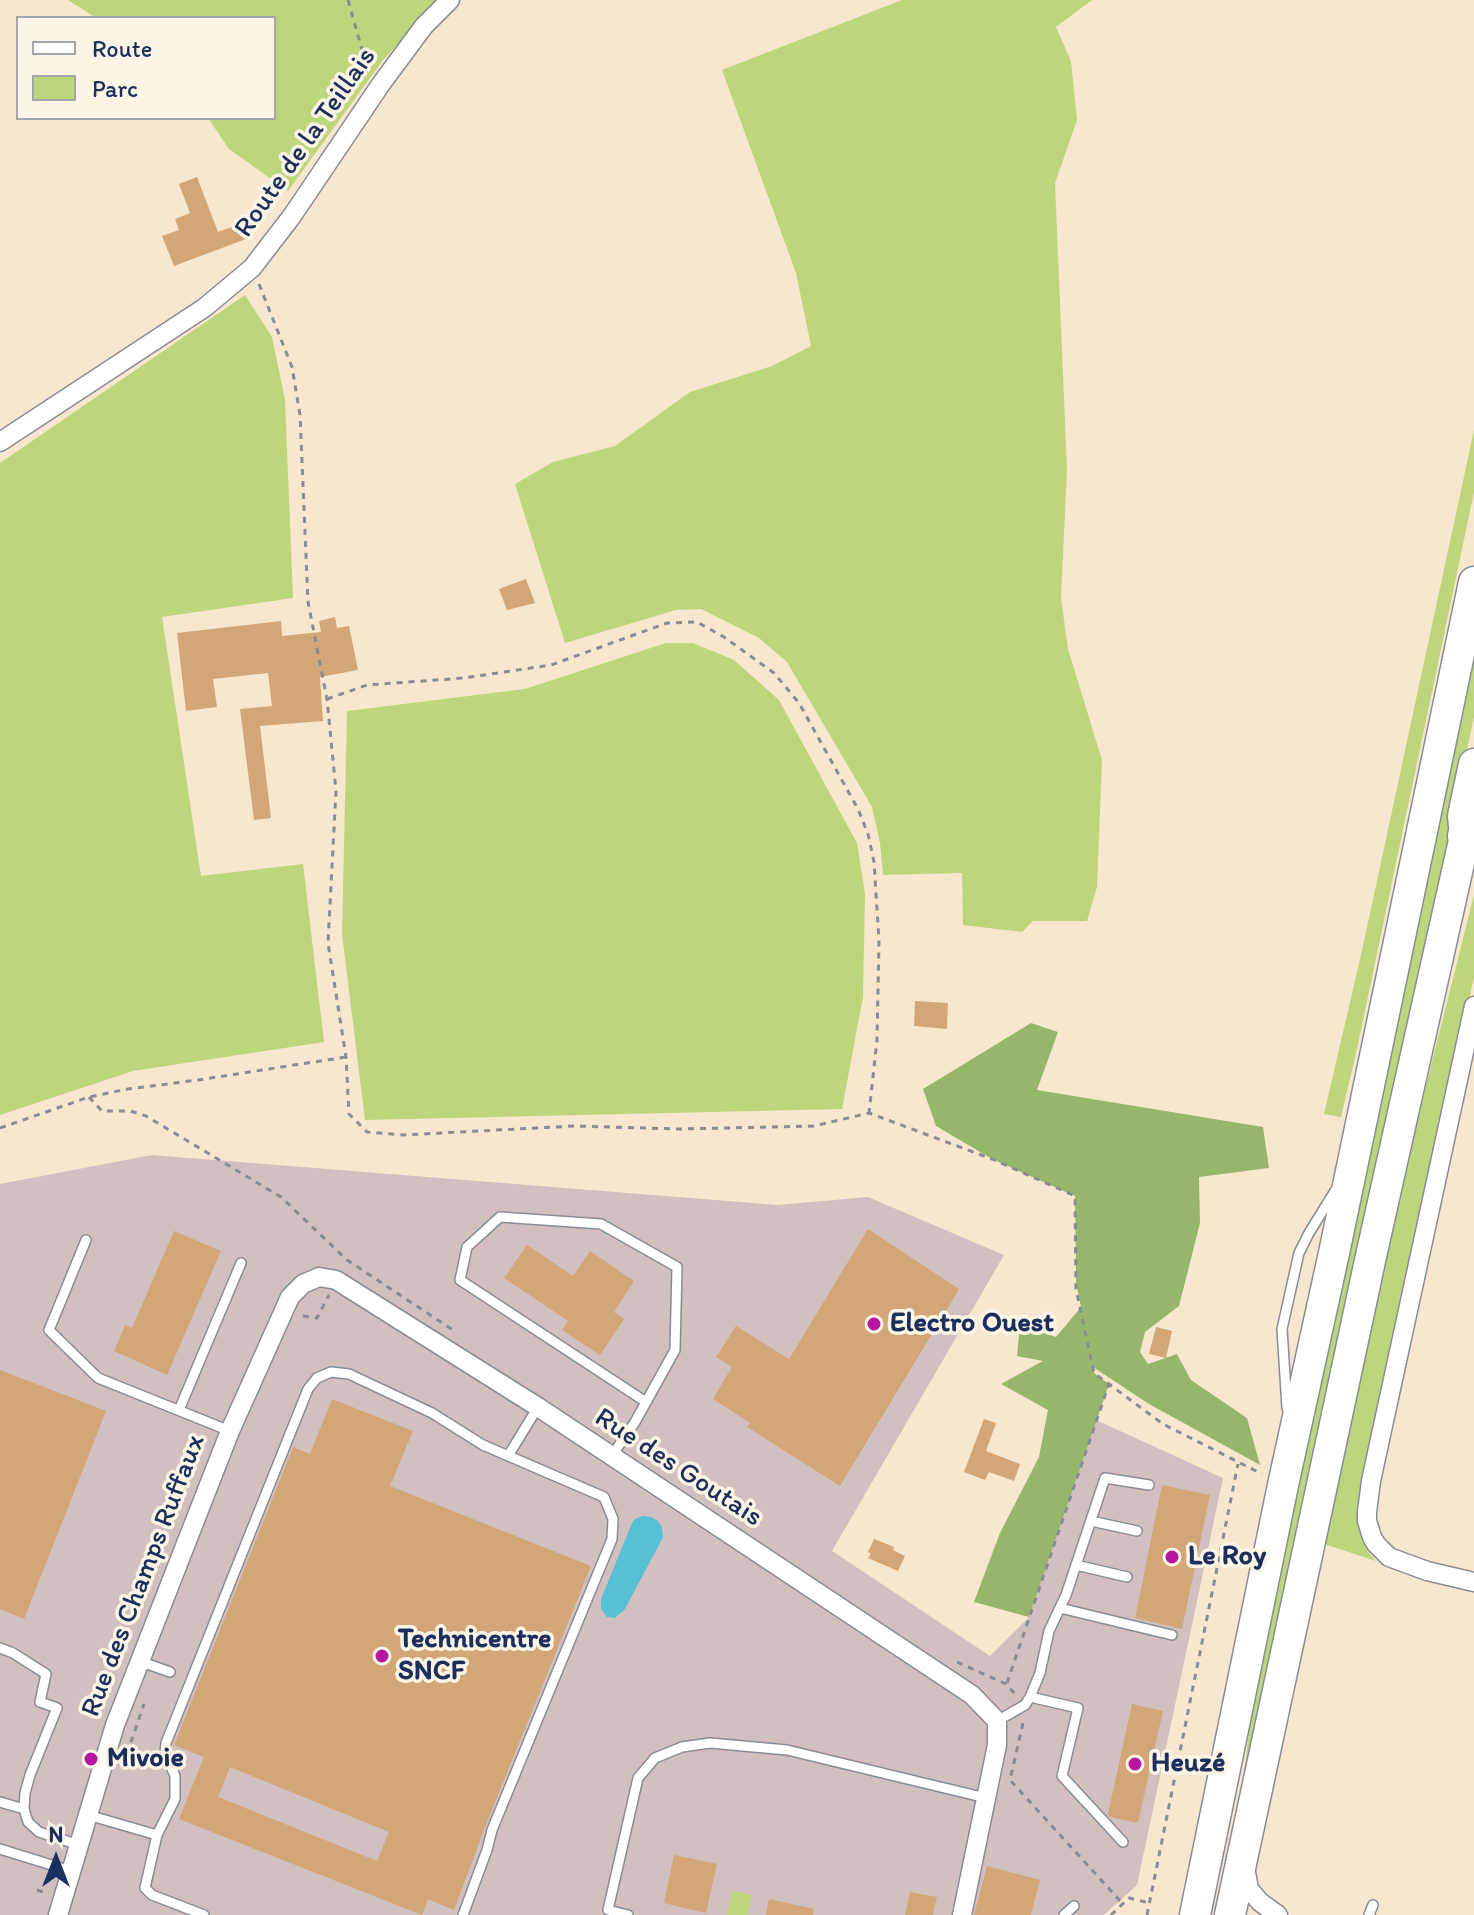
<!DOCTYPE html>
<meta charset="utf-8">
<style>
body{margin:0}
#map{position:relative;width:1474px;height:1915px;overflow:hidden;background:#f7e7ce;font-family:Itim,sans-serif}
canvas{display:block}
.legend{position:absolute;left:16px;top:16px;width:260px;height:104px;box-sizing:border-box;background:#fcf5e5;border:2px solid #a2a6af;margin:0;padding:10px 14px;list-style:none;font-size:24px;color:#1b2f5e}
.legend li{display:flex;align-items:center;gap:16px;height:40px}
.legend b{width:40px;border:2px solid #a2a6af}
.north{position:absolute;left:16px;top:1819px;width:80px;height:80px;-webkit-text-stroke:6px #fcf5e5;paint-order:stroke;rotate:0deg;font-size:22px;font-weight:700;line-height:32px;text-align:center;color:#1b2f5e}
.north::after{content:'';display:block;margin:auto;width:28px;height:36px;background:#1b2f5e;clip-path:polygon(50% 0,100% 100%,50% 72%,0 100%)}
</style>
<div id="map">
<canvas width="1474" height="1915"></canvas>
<ul class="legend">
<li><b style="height:10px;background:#fff"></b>Route</li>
<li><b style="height:22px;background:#bed67b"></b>Parc</li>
</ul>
<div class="north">N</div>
</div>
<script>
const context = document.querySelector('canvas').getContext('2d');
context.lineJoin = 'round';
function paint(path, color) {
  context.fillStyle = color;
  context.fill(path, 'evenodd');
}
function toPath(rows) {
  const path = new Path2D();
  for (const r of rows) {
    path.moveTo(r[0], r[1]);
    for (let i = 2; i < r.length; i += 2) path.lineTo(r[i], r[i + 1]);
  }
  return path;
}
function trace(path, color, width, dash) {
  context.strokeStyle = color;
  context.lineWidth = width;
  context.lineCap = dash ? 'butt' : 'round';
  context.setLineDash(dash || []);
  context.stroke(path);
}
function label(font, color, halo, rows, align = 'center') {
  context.font = font + ' Itim,sans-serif';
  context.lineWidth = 7;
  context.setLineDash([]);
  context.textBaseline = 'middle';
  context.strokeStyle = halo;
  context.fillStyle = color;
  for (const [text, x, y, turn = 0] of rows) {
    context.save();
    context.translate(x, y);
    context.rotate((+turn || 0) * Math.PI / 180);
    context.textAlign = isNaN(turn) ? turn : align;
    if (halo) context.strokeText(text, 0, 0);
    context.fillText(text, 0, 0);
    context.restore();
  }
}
const industrial = toPath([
 [152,1155,778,1205,868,1197,1004,1255,832,1551,990,1656,1029,1617,1096,1420,1223,1478,1137,1885,1104,1915,0,1915,0,1184]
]);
const green = toPath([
 [68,0,439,0,383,60,288,191,229,149,208,118,274,118,274,18,94,18,93,16],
 [902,0,1092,0,1056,27,1071,61,1077,120,1055,183,1067,470,1061,598,1068,649,1102,760,1097,887,1087,921,1033,921,1022,932,963,925,962,873,883,875,880,843,872,807,787,662,759,638,701,609,676,610,565,643,515,484,553,462,615,446,690,392,772,366,811,346,796,273,722,70],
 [245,295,272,337,285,400,293,598,162,617,201,876,303,864,324,1042,133,1071,0,1115,0,463],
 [1474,430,1474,492,1357,1049,1341,1117,1324,1114,1361,955],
 [1474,637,1474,717,1235,1845,1255,1684],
 [666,643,693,643,734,660,779,700,857,843,865,894,863,997,842,1109,365,1120,342,934,347,711,525,689],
 [1474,895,1474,978,1428,1174,1389,1368,1359,1493,1359,1529,1368,1552,1376,1561,1324,1544,1405,1169],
 [732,1891,752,1895,748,1915,727,1915]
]);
const forest = toPath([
 [1031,1023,1058,1032,1037,1090,1263,1127,1269,1168,1199,1177,1200,1223,1179,1306,1145,1332,1140,1352,1148,1364,1177,1354,1191,1380,1247,1418,1260,1465,1149,1404,1093,1367,1094,1373,1109,1384,1029,1617,974,1602,1000,1533,1039,1457,1048,1410,1001,1384,1043,1361,1017,1356,1020,1325,1056,1337,1081,1307,1076,1282,1075,1196,992,1159,936,1126,923,1089]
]);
const water = toPath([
 [643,1516,651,1517,658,1521,662,1528,663,1537,625,1609,615,1618,607,1617,601,1609,601,1599,632,1523,635,1519]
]);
const building = toPath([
 [197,177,218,232,240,224,246,239,174,266,162,236,179,230,175,219,190,213,179,184],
 [526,579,535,603,507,610,499,589],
 [335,617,337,628,349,626,358,670,320,677,323,721,260,726,271,818,254,820,240,709,272,706,268,673,213,679,217,707,186,711,177,633,281,621,282,636,321,632,319,621],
 [915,1001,948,1003,947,1029,914,1026],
 [868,1229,959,1289,840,1486,747,1427,750,1423,713,1399,732,1367,716,1357,736,1326,789,1359],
 [174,1231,221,1251,167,1375,114,1351,125,1325,132,1328],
 [527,1245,573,1276,590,1251,634,1281,614,1312,624,1319,600,1355,562,1330,568,1321,504,1278],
 [1156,1327,1172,1331,1166,1358,1149,1354],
 [0,1370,106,1411,24,1619,0,1609],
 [332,1399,413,1431,390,1486,591,1566,485,1827,454,1910,428,1899,422,1915,179,1819,204,1757,174,1745,293,1447,310,1454],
 [230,1767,389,1832,377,1861,218,1797],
 [984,1419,996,1423,986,1451,1020,1464,1014,1481,989,1472,985,1480,964,1472],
 [1162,1485,1210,1495,1182,1629,1135,1618],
 [874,1539,894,1547,893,1550,905,1556,898,1571,868,1558,871,1554,868,1552],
 [1132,1704,1163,1711,1138,1823,1110,1817,1108,1814],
 [674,1855,717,1864,706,1913,664,1903],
 [987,1866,1040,1880,1031,1915,974,1915],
 [910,1892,937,1897,933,1915,905,1915],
 [769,1899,814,1909,813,1915,766,1915]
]);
const path = toPath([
 [348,0,362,50,372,67],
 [259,284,292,367,300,415,308,602,327,699,336,791,328,943,346,1057,349,1114,367,1132,403,1135,574,1126,680,1129,814,1126,869,1113,992,1159,1075,1196,1076,1289,1094,1373,1163,1424,1262,1474],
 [327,699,367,685,464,678,551,665,667,623,697,622,724,637,774,673,799,703,858,809,868,834,874,862,879,940,877,1040,869,1113],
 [89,1097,102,1111,130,1111,146,1116,281,1197,347,1260,453,1330],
 [0,1128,89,1097,128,1089,198,1080,346,1057],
 [303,1316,317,1318,329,1295],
 [957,1662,1006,1684,1016,1695],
 [1007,1683,1109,1384],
 [1023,1723,1010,1780,1123,1904],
 [123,1765,144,1704],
 [37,1890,46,1893],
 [1111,1915,1129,1898,1150,1903],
 [1147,1915,1238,1464]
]);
const lane = toPath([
 [86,1240,49,1330,98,1378,230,1431],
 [1287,1408,1282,1329,1299,1253,1309,1233,1335,1191],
 [179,1410,241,1263],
 [508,1456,538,1407],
 [611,1457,635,1422,675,1350,677,1267,601,1224,500,1217,467,1247,460,1280,646,1402],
 [1091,1521,1137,1531],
 [1076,1565,1127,1577],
 [1060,1608,1172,1635],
 [0,1648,13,1653,46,1674,40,1702,57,1708,30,1775,25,1793,24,1809,28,1822,39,1832,79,1845],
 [139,1661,170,1672],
 [1030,1697,1040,1673,1049,1631,1066,1595,1105,1478,1149,1485],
 [997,1721,1025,1705,1030,1697,1078,1708,1062,1776,1123,1842],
 [0,1802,24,1809],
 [88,1815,157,1835],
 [0,1849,71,1871],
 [204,1915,152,1895,145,1888,157,1835,175,1799,175,1776,165,1752,166,1743,308,1389,317,1378,331,1372,349,1374,432,1413,483,1445,604,1497,613,1519,612,1539,492,1830,487,1850,463,1915],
 [628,1915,608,1910,638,1778,655,1758,682,1747,710,1743,787,1750,986,1798],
 [1064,1915,1074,1906],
 [1369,1915,1373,1905]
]);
const street = toPath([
 [0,442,204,308,252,268,292,216,381,84,424,26,450,0],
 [1474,1006,1371,1481,1367,1512,1367,1521,1372,1537,1376,1544,1389,1557,1427,1571,1474,1582],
 [1245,1867,1249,1889,1260,1902,1278,1915],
 [58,1915,115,1725,230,1431,290,1297,303,1284,319,1277,336,1280,538,1407,972,1695,997,1721,997,1745,962,1915]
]);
const primary = toPath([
 [1195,1915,1283,1485,1334,1253,1474,582],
 [1230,1915,1371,1256,1465,836,1463,816,1474,764]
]);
const highway = toPath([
 [1465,836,1474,824]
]);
const markers = [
 [874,1324,8,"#b5179e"],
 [1172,1557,8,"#b5179e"],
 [382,1656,8,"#b5179e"],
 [91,1759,8,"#b5179e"],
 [1135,1764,8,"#b5179e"]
];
const streetNames = [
 ["Route de la Teillais",306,143,-55],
 ["Rue des Goutais",678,1468,33],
 ["Rue des Champs Ruffaux",144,1576,-69]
];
const poiNames = [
 ["Electro Ouest",890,1324],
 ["Le Roy",1188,1557],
 ["Technicentre",398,1640],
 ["SNCF",398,1672],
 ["Mivoie",107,1759],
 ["Heuzé",1151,1764]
];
paint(industrial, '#d2bfbf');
paint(green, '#bed67b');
paint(forest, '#96b76b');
paint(water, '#58c0d4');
paint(building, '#d3a677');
trace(lane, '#898b96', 12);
trace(street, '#898b96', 21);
trace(primary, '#898b96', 33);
trace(highway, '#898b96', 37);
trace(path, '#898b96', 3, [6, 6]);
trace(lane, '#fff', 9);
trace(street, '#fff', 18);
trace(primary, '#fff', 30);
trace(highway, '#fff', 34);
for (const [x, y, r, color] of markers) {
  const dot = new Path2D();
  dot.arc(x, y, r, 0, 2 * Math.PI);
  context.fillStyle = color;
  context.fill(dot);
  trace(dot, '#fcf5e5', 3);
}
label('28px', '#1b2f5e', '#fcf5e5', streetNames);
label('bold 28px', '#1b2f5e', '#fcf5e5', poiNames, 'left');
</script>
